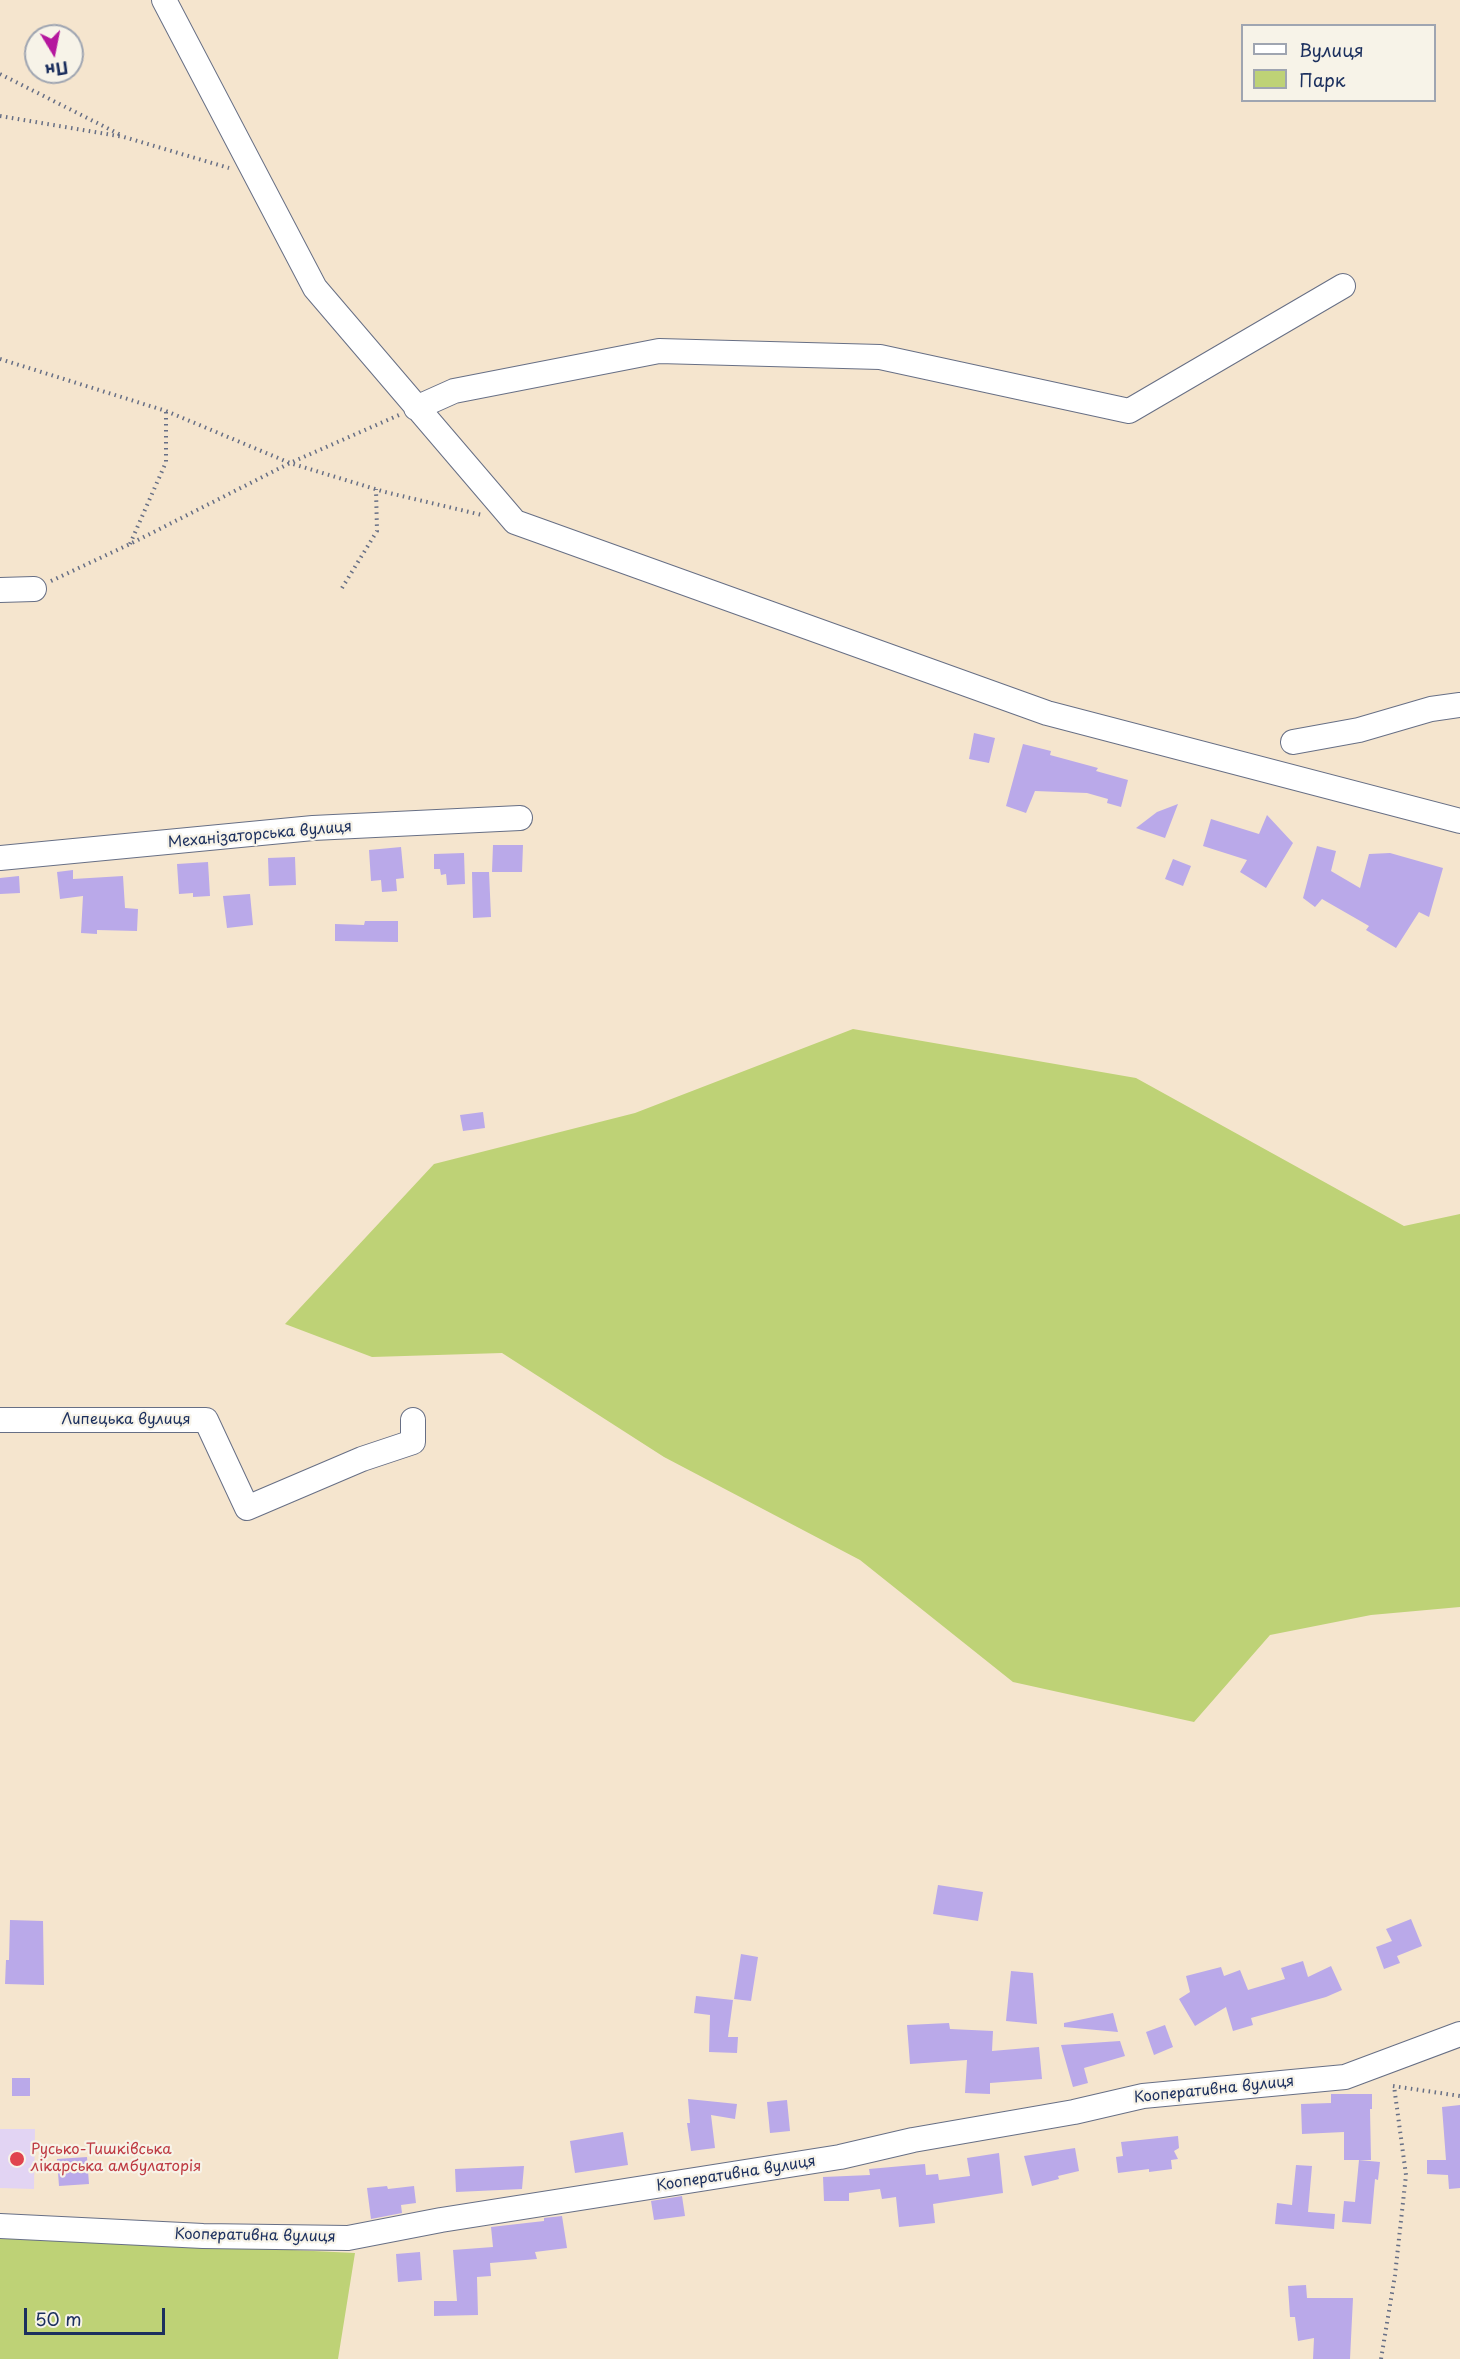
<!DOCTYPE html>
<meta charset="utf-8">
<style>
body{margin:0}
#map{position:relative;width:1460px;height:2359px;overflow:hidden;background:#f5e5ce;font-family:"Playpen Sans",sans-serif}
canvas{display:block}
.legend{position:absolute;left:1241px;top:24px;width:195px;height:78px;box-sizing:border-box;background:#f7f3e8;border:2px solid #9fa5b1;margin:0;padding:8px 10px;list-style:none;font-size:18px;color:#1b2f5e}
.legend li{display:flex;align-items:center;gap:12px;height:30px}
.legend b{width:30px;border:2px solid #9fa5b1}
.north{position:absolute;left:24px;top:24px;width:60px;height:60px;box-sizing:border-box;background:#f7f3e8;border:2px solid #9fa5b1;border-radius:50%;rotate:170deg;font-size:16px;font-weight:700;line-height:24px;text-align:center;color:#1b2f5e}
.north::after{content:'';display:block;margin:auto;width:21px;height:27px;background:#b5179e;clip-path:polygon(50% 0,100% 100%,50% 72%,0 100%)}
.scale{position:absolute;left:24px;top:2308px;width:141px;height:27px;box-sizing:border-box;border:3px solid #1b2f5e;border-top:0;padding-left:8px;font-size:18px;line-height:21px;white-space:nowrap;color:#1b2f5e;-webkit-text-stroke:4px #f7f3e8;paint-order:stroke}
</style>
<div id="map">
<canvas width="1460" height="2359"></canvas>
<ul class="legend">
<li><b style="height:8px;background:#fff"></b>Вулиця</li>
<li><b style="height:16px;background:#bed276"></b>Парк</li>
</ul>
<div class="north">Пн</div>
<div class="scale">50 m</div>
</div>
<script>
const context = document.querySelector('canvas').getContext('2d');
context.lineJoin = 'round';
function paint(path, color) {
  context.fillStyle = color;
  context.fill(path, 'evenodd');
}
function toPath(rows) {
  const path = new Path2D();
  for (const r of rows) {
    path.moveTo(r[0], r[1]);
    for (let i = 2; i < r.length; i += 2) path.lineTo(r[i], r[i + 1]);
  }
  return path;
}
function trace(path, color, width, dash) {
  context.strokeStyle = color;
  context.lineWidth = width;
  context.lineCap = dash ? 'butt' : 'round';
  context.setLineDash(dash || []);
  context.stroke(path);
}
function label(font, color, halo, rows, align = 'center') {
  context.font = font + ' "Playpen Sans",sans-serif';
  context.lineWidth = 4.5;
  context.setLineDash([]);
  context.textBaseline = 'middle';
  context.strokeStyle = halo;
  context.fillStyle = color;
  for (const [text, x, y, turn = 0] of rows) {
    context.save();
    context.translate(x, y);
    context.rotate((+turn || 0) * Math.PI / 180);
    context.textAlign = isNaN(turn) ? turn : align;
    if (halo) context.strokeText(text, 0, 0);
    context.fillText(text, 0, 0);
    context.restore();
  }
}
const built = toPath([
 [0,2129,35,2129,34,2189,0,2188]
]);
const green = toPath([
 [853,1029,1136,1078,1404,1226,1460,1214,1460,1607,1371,1615,1270,1635,1194,1722,1013,1682,860,1560,664,1457,502,1353,372,1357,285,1324,434,1164,635,1113],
 [0,2236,355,2253,338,2359,0,2359]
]);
const building = toPath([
 [974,733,995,738,989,763,969,759],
 [1023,744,1051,751,1050,755,1098,768,1096,771,1128,780,1121,807,1107,803,1108,799,1087,793,1035,791,1026,813,1006,806],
 [1178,804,1165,838,1136,828,1157,812],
 [1267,815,1293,843,1266,888,1240,872,1247,860,1203,846,1211,819,1259,834],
 [493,845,523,845,522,872,492,872],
 [1317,846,1336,851,1331,871,1360,888,1369,854,1390,853,1443,868,1429,917,1419,912,1396,948,1366,930,1369,926,1322,899,1315,907,1303,898],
 [401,847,404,878,396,879,397,891,382,892,381,880,371,881,369,850],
 [464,853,465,884,447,885,446,874,441,875,440,869,434,869,434,854],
 [295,857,296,885,269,886,268,858],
 [1173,859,1191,866,1183,886,1165,879],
 [208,862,210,896,193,897,193,893,179,894,177,864],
 [73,870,73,879,123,876,125,908,138,909,137,931,97,930,97,934,81,933,83,896,60,899,57,872],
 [472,872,489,872,491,917,473,918],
 [19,876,20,893,0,894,0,878],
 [250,894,253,925,227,928,223,896],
 [365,921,398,921,398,942,335,941,335,924,364,925],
 [483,1112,485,1128,463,1131,460,1115],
 [938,1885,983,1892,978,1921,933,1914],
 [1411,1919,1422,1946,1397,1956,1400,1963,1384,1969,1376,1947,1392,1941,1386,1929],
 [10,1920,43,1921,44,1985,5,1984,6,1960,9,1960],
 [741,1954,758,1957,751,2001,734,1999],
 [1303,1961,1308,1977,1331,1966,1342,1990,1326,1997,1251,2018,1253,2025,1233,2031,1226,2007,1195,2026,1179,1999,1190,1992,1186,1976,1221,1967,1224,1976,1240,1970,1248,1990,1285,1979,1281,1968],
 [1011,1971,1033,1973,1037,2024,1006,2021],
 [696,1996,733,2000,728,2037,738,2037,737,2053,709,2052,710,2015,694,2013],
 [1113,2013,1118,2032,1064,2027,1064,2023],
 [949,2023,950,2029,993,2031,992,2051,1039,2047,1042,2079,990,2083,990,2094,965,2093,967,2060,910,2064,907,2025],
 [1165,2025,1173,2047,1154,2055,1146,2032],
 [1120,2041,1125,2056,1084,2068,1088,2083,1073,2087,1061,2045],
 [12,2078,30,2078,30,2096,12,2096],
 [1331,2094,1372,2094,1372,2109,1370,2109,1371,2160,1344,2160,1344,2132,1302,2134,1301,2104,1331,2103],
 [688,2099,737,2104,735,2119,711,2115,715,2148,691,2151,687,2123,690,2123],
 [787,2100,790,2131,770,2133,767,2102],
 [1460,2105,1460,2188,1449,2189,1448,2175,1427,2174,1427,2160,1446,2160,1442,2107],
 [623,2132,628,2165,575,2173,570,2141],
 [1178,2136,1179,2148,1174,2151,1178,2159,1171,2160,1172,2169,1149,2172,1149,2169,1118,2173,1116,2157,1123,2156,1121,2142],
 [1075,2148,1079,2171,1058,2176,1059,2179,1032,2186,1024,2156],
 [999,2153,1003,2193,933,2204,935,2223,899,2227,896,2197,882,2199,880,2189,849,2193,849,2201,824,2201,823,2177,870,2175,869,2169,925,2164,926,2175,938,2174,939,2180,970,2176,967,2158],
 [87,2157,89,2184,59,2186,57,2159],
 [1359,2160,1380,2162,1378,2180,1375,2179,1371,2224,1342,2222,1344,2201,1355,2202],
 [1296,2165,1312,2166,1308,2212,1335,2214,1334,2229,1275,2224,1277,2203,1292,2205],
 [524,2166,522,2189,456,2192,455,2169],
 [387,2186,388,2189,414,2186,416,2203,401,2205,402,2213,371,2219,367,2188],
 [682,2196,685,2216,654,2220,651,2201],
 [562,2216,567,2248,535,2252,537,2259,490,2263,491,2276,477,2277,478,2315,434,2316,434,2301,457,2301,453,2250,493,2247,491,2227,544,2221,544,2218],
 [420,2252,422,2280,398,2282,396,2254],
 [1306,2285,1307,2298,1353,2298,1350,2359,1313,2359,1314,2338,1298,2341,1295,2317,1290,2317,1288,2286]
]);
const path = toPath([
 [0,74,121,135],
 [0,116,124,137,229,168],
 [0,359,166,411,290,463,385,492,482,515],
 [130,544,166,462,166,411],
 [51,581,130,544,290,463,399,415],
 [342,588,377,531,376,489],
 [1393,2086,1460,2096],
 [1381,2359,1395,2275,1406,2175,1394,2086]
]);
const minor = toPath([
 [164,0,315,288,515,522,1047,713,1460,821],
 [416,408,454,391,659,351,880,357,1129,411,1343,286],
 [0,590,34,589],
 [1293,742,1359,730,1431,709,1460,705],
 [0,858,313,828,520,818],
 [0,1420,206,1420,247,1508,362,1459,413,1442,413,1420],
 [0,2226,203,2236,348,2238,441,2220,840,2157,913,2140,1074,2112,1143,2096,1345,2077,1460,2034]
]);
const markers = [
 [17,2159,8,"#e0444e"]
];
const streetNames = [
 ["Механізаторська вулиця",260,835,-5],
 ["Липецька вулиця",126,1420],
 ["Кооперативна вулиця",1214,2090,-6],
 ["Кооперативна вулиця",736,2174,-9],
 ["Кооперативна вулиця",255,2236,1]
];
const healthNames = [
 ["Русько-Тишківська",31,2150],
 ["лікарська амбулаторія",31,2167]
];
paint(built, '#e2d4f3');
paint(green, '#bed276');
paint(building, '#baa9e9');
trace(minor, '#676f85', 26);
trace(path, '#676f85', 4, [1.5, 4.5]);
trace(minor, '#fff', 24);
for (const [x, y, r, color] of markers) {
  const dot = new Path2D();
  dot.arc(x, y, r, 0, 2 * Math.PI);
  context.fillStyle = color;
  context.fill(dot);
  trace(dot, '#f7f3e8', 2);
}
label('15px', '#1b2f5e', '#f7f3e8', streetNames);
label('15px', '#be3a42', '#f7f3e8', healthNames, 'left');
</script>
